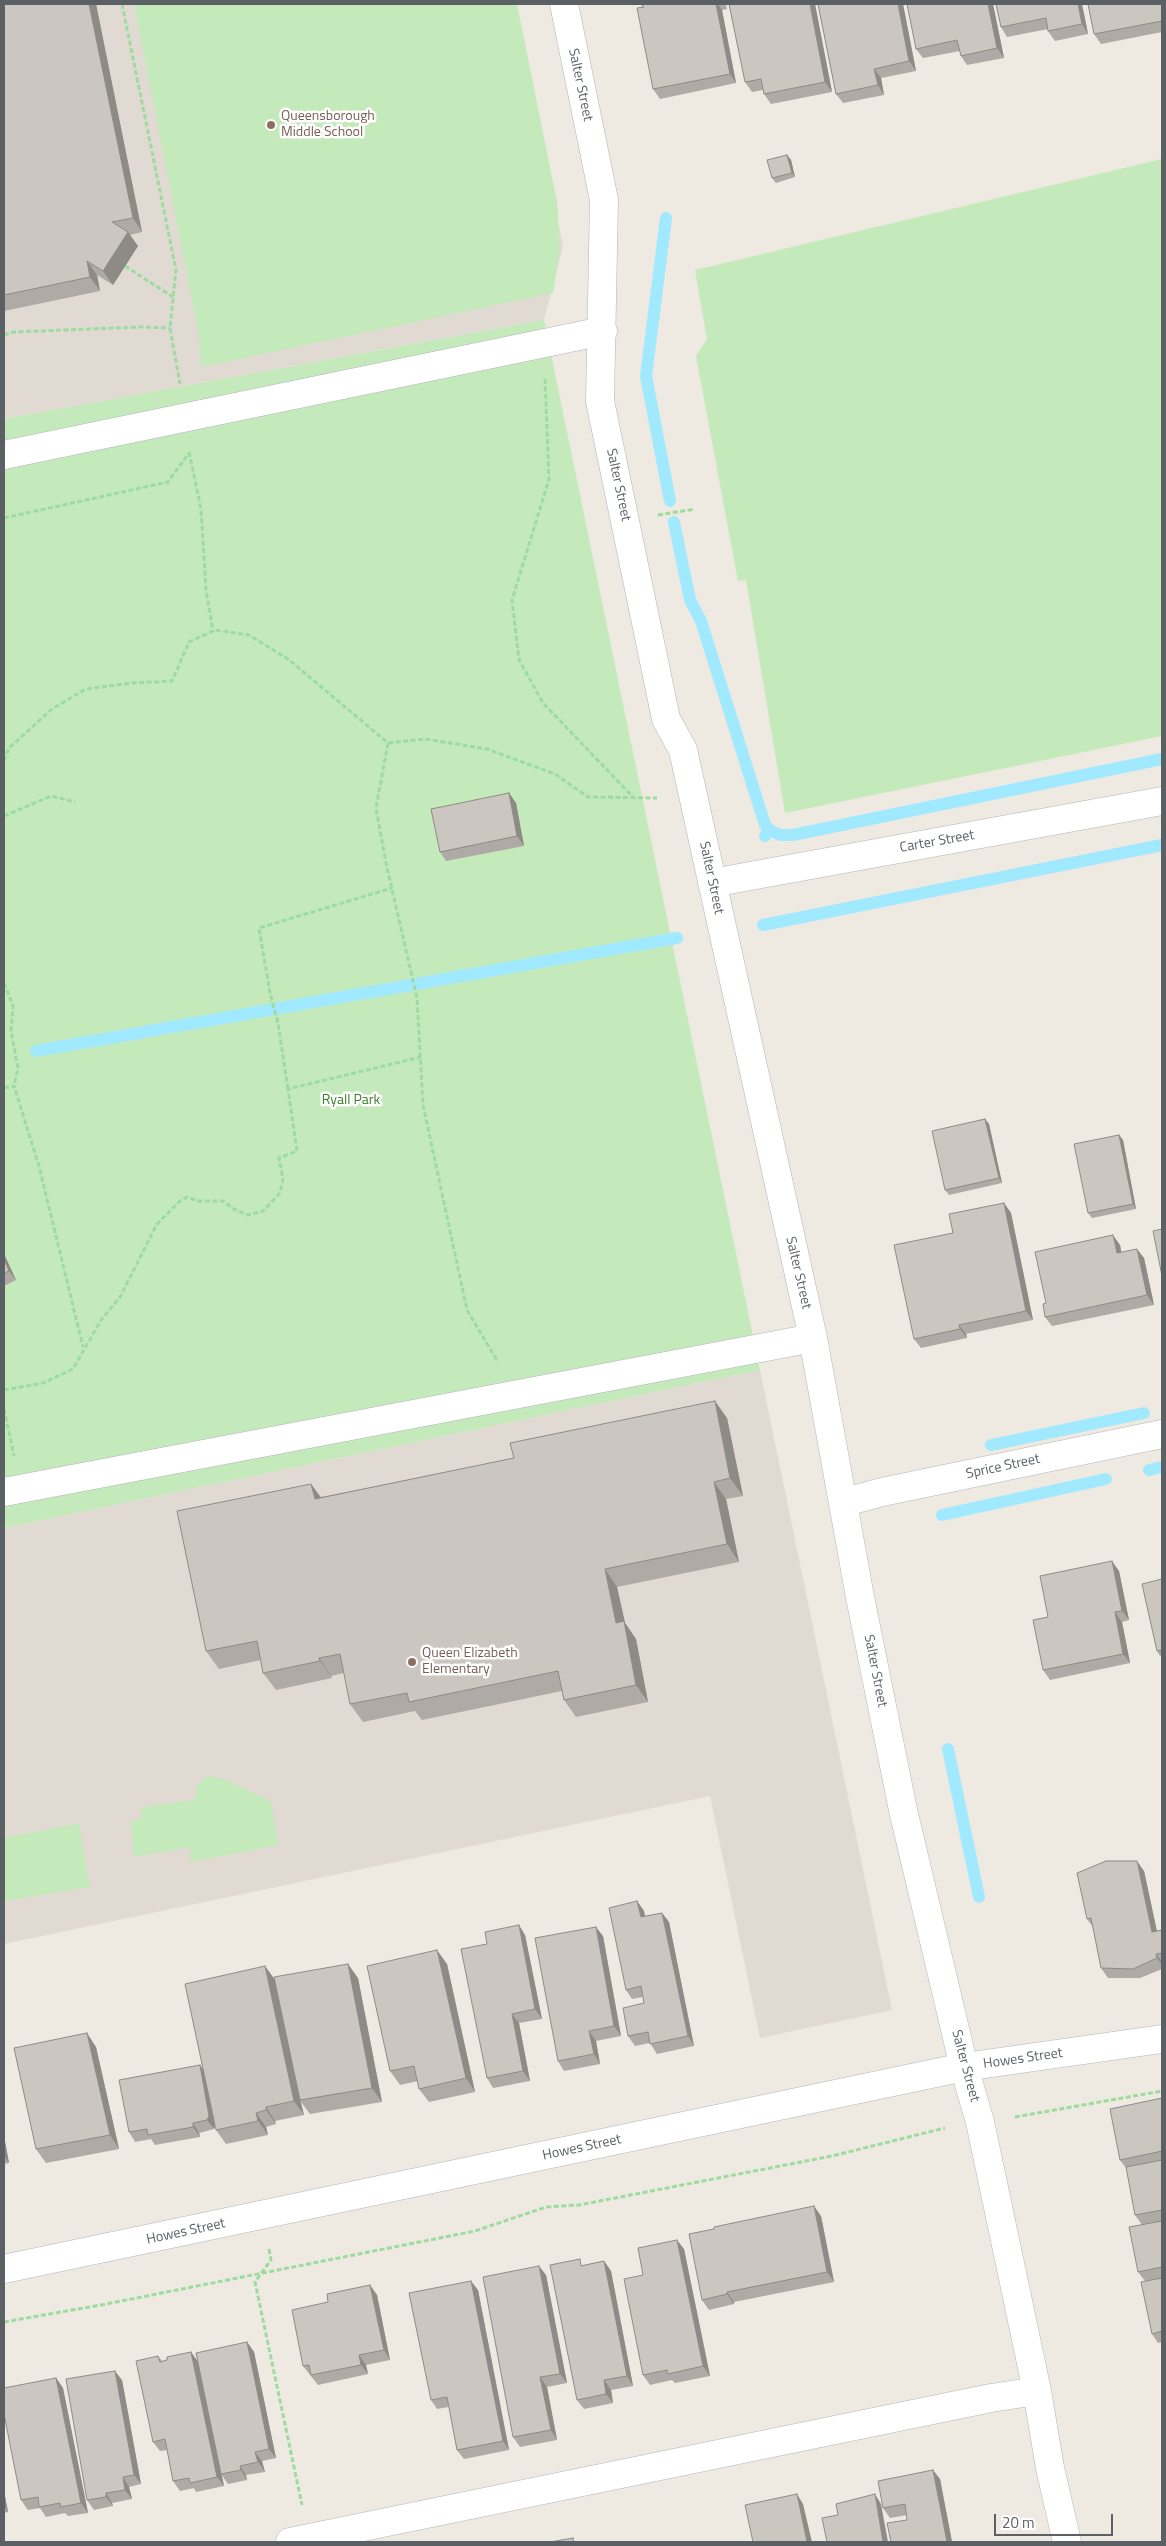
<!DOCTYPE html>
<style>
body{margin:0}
#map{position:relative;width:1166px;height:2546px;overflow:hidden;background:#eee9e1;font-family:"Titillium Web",sans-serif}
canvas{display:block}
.frame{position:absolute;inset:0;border:5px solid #5a6064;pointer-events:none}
.scale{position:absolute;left:994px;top:2514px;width:119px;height:22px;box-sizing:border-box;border:2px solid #5a6064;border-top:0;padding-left:6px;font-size:15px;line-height:18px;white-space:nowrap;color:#5a6064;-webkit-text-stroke:4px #fff;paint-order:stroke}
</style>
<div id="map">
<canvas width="1166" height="2546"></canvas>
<div class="frame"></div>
<div class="scale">20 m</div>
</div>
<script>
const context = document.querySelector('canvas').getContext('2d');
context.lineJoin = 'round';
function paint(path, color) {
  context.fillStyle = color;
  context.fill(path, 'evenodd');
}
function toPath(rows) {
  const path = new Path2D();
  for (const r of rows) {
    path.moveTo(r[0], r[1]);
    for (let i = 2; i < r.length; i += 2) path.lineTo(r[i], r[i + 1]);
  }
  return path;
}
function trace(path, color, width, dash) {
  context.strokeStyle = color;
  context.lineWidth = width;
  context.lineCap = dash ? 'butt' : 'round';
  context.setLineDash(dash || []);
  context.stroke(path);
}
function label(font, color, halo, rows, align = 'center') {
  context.font = font + ' "Titillium Web",sans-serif';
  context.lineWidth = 5;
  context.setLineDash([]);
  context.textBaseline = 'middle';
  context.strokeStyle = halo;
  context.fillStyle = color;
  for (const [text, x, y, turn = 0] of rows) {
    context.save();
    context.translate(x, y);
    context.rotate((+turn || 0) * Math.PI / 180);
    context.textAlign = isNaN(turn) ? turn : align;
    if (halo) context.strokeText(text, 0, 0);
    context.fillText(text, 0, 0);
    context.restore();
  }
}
const education = toPath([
 [4,4,515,4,563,246,544,320,4,419],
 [760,1370,892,2010,760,2038,710,1796,4,1944,4,1528]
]);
const green = toPath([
 [134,4,517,4,557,202,560,249,553,293,201,367,199,336],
 [1162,159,1162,736,785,813,746,580,738,581,696,356,707,339,695,270],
 [544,320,760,1370,4,1528,4,419],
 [206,1776,221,1778,271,1801,278,1845,191,1862,190,1847,134,1857,131,1821,142,1819,141,1807,195,1800,197,1786],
 [79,1823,90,1887,4,1901,4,1838]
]);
const stream = toPath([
 [666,218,646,376,670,501],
 [674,522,690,600,701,621,765,825,770,830,765,836],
 [770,830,780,835,793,835,1162,759],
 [763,925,1162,845],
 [36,1051,677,938],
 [991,1445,1144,1413],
 [1149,1470,1162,1467],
 [942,1515,1106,1479],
 [948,1749,979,1897]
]);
const path = toPath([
 [122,4,176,270,170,328,180,384],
 [125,266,173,297],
 [4,335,13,332,141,327,170,328],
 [545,379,549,479,512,600,519,660,543,703,633,797],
 [189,452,201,509,206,590,213,631],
 [658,515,695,509],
 [4,518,168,482,189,453],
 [388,743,376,808,386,863,417,998,423,1105,467,1310,498,1362],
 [4,761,9,748,52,709,86,689,132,683,172,681,189,642,215,630,249,635,288,659,388,743,425,739,487,749,555,774,588,797,657,798],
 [4,816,51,796,75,802],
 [4,983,13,1006,11,1031,18,1068,14,1086],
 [4,1088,14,1086,39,1166,83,1347],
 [288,1089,278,1023,270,993,259,928,392,888],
 [4,1390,43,1383,73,1369,101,1320,120,1297,157,1224,181,1200,187,1197,198,1201,223,1201,234,1209,248,1215,263,1211,280,1193,283,1179,279,1158,297,1151,288,1089,421,1057],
 [4,1409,14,1456],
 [1015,2117,1162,2091],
 [269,2249,271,2260,255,2282,302,2505],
 [4,2322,101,2305,475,2231,546,2207,579,2205,832,2156,945,2128]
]);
const minor = toPath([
 [564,4,604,200,600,401,666,719,683,750,813,1338,860,1597,903,1810,964,2067,980,2122,1037,2391,1050,2468,1067,2542],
 [4,455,603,331],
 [712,883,1162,801],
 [4,1492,813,1338],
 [845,1502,882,1492,1162,1434],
 [4,2269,964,2067,1162,2039],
 [290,2542,991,2398,1037,2391]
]);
const wall = toPath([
 [4,4,96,4,142,232,130,235,138,246,113,285,97,275,100,291,4,311],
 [643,4,726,4,727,9,722,10,736,83,660,99,653,89,643,7,642,6],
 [815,4,832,92,771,104,764,94,763,90,752,92,745,82],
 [818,4,903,4,916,71,881,78,884,95,843,103,836,94],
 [993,4,1004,58,967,65,961,56,960,51,923,58,916,49],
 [996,4,1082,4,1088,34,1055,41,1048,31,1048,29,1007,37,1001,27],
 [1162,4,1162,32,1101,44,1094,34],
 [787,155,791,160,795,177,776,183,772,178],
 [509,793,516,803,524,846,446,861,440,852],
 [985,1119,989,1124,1002,1183,949,1195,945,1190],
 [1119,1135,1123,1140,1136,1209,1092,1218,1088,1213],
 [1004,1203,1011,1213,1033,1320,966,1334,967,1338,921,1348,914,1339,953,1233],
 [1120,1245,1121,1252,1144,1258,1154,1305,1052,1326,1045,1317,1046,1303],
 [4,1254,16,1280,4,1286],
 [727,1418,743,1496,726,1499,739,1562,617,1587,625,1623,636,1639,648,1702,576,1717,564,1700,562,1691,422,1720,415,1711,363,1722,350,1704,344,1673,331,1676,332,1678,276,1690,263,1673,261,1660,219,1669,206,1651,311,1484,321,1497],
 [1119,1571,1129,1620,1122,1622,1130,1663,1050,1680,1043,1670,1048,1617],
 [1162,1579,1162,1655,1160,1656,1157,1651],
 [1144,1871,1157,1931,1162,1930,1162,1969,1140,1978,1108,1978,1101,1968,1093,1927,1087,1919],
 [637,1901,644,1911,645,1916,662,1913,669,1922,694,2046,657,2054,650,2043,635,2046,628,2036,644,2003,643,1997,632,1999,626,1990],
 [525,1935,542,2019,519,2023,530,2081,493,2088,487,2078,487,1944],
 [603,1936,621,2036,596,2041,600,2064,564,2071,558,2061],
 [447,1964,475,2092,429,2102,419,2089,418,2081,400,2085,390,2071],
 [265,1966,274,1979,358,1978,382,2102,310,2114,301,2102,304,2115,275,2121,276,2124,266,2127,268,2135,226,2144,216,2130,215,2126,214,2129,199,2133,200,2137,155,2145,151,2139,135,2142,129,2132,200,2065,203,2070],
 [96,2047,119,2149,46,2163,36,2149],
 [1162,2098,1162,2342,1158,2343,1152,2334,1145,2281,1138,2272,1142,2225,1135,2215,1126,2168,1120,2160],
 [4,2136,9,2163,4,2164],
 [821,2216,834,2282,734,2302,734,2304,709,2310,702,2300],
 [684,2249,710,2376,675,2383,672,2380,650,2385,643,2375,643,2275],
 [604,2261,611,2271,633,2386,611,2390,613,2403,584,2409,577,2400,584,2265],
 [546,2275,567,2383,547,2387,557,2440,520,2447,513,2437],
 [370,2285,377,2295,390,2360,366,2365,368,2374,318,2385,303,2366,328,2302],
 [478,2290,509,2450,464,2459,457,2450,449,2407,437,2409,431,2400],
 [247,2342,254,2352,276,2458,262,2461,265,2472,246,2475,247,2480,228,2484,221,2474],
 [191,2352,198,2362,224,2486,196,2492,194,2488,180,2491,173,2481,167,2450,160,2451,153,2442,158,2356,162,2361],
 [56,2378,63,2388,88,2513,68,2516,65,2513,46,2517,40,2508,28,2510,21,2500],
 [122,2380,141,2484,129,2487,132,2499,112,2503,113,2506,94,2510,87,2500],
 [940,2479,952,2542,891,2542,907,2520,907,2515,890,2518,883,2508],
 [4,2491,8,2512,4,2513]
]);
const shadedWall = toPath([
 [89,4,96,4,142,232,133,218],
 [716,4,718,4,722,10,736,83,730,74],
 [810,4,815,4,832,92,825,82],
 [898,4,903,4,916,71,909,61],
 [988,4,993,4,1004,58,997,48],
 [1078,4,1082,4,1088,34,1082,24],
 [874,69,881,78,884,95,878,85],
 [787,155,791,160,795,177,792,173],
 [128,232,138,246,113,285,103,271],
 [87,261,97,275,100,291,90,277],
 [509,793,516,803,524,846,517,836],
 [985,1119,989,1124,1002,1183,999,1178],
 [1119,1135,1123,1140,1136,1209,1133,1204],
 [1004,1203,1011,1213,1033,1320,1026,1311],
 [1113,1235,1120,1245,1123,1262,1117,1253],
 [1137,1249,1144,1258,1154,1305,1147,1295],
 [4,1254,16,1280,9,1271,4,1259],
 [959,1325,966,1334,967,1338,960,1329],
 [715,1401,727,1418,743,1496,730,1478],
 [714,1482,726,1499,739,1562,727,1544],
 [311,1484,323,1501,315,1499],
 [1112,1561,1119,1571,1129,1620,1122,1611],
 [605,1569,617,1587,625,1623,636,1639,648,1702,636,1685,616,1623],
 [1115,1612,1122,1622,1130,1663,1123,1654],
 [319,1658,331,1676,332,1678,320,1661],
 [1137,1861,1144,1871,1159,1941,1152,1932],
 [637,1901,644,1911,647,1927,641,1917],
 [662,1913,669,1922,694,2046,688,2036],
 [519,1925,525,1935,542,2019,535,2009],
 [596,1927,603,1936,621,2036,614,2026],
 [437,1950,447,1964,475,2092,466,2078],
 [1156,1954,1162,1962,1162,1965,1157,1958],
 [348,1964,358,1978,382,2102,372,2088],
 [265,1966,275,1980,300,2100,304,2115,294,2101],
 [512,2014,519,2023,530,2081,523,2071],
 [589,2031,596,2041,600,2064,594,2054],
 [87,2033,96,2047,119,2149,110,2135],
 [200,2065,207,2075,215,2125,214,2129,207,2120],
 [266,2107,275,2121,276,2124,266,2110],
 [256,2113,266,2127,268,2135,258,2121],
 [193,2123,199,2133,200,2137,193,2127],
 [4,2136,9,2163,4,2156],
 [814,2206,821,2216,834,2282,827,2272],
 [677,2240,684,2249,710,2376,703,2366],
 [604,2261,611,2271,633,2386,627,2376],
 [539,2266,546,2275,567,2383,560,2374],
 [471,2281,478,2290,509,2450,503,2441],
 [370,2285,377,2295,390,2360,384,2350],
 [727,2292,734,2302,734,2304,727,2294],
 [247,2342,254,2352,276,2458,269,2449],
 [191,2352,198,2362,224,2486,217,2477],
 [359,2355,366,2365,368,2374,361,2365],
 [115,2371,122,2380,141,2484,134,2475],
 [540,2377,547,2387,557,2440,551,2430],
 [56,2378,63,2388,88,2513,81,2503],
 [604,2380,611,2390,613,2403,606,2394],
 [255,2452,262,2461,265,2472,258,2462],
 [240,2466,246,2475,247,2480,241,2470],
 [933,2470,940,2479,952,2542,947,2542],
 [123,2477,129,2487,132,2499,125,2490],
 [4,2491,8,2512,4,2506],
 [106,2493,112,2503,113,2506,106,2497],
 [797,2494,803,2504,812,2542,807,2542],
 [875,2494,881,2504,888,2542,883,2542]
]);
const building = toPath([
 [4,4,89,4,133,218,112,222,128,232,103,271,87,261,90,277,4,295,4,4],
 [643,4,716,4,730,74,653,89,637,8,644,7,642,6,643,4],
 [729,4,810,4,825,82,764,94,761,79,745,82,729,4],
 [818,4,898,4,909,61,874,69,878,85,836,94,818,4],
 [907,4,988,4,997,48,961,56,957,40,916,49,907,4],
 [996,4,1078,4,1082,24,1048,31,1046,18,1001,27,996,4],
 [1088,4,1162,4,1162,21,1094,34,1088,4],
 [787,155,792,173,772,178,767,160,787,155],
 [509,793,517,836,440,852,431,809,509,793],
 [985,1119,999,1178,945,1190,932,1131,985,1119],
 [1119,1135,1133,1204,1088,1213,1074,1144,1119,1135],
 [1004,1203,1026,1311,959,1325,960,1329,914,1339,894,1245,953,1233,949,1214,1004,1203],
 [1162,1229,1162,1276,1153,1231,1162,1229],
 [1113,1235,1117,1253,1137,1249,1147,1295,1045,1317,1043,1304,1046,1303,1035,1252,1113,1235],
 [4,1259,9,1271,4,1273,4,1259],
 [715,1401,730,1478,714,1482,727,1544,605,1569,616,1623,624,1621,636,1685,564,1700,558,1671,409,1702,407,1693,350,1704,340,1654,319,1658,320,1661,263,1673,257,1641,206,1651,177,1511,311,1484,315,1499,514,1458,510,1443,715,1401],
 [1112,1561,1122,1611,1115,1612,1123,1654,1043,1670,1033,1620,1048,1617,1040,1576,1112,1561],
 [1162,1579,1162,1650,1157,1651,1142,1584,1162,1579],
 [1106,1861,1137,1861,1152,1932,1162,1930,1162,1953,1156,1954,1157,1958,1133,1969,1101,1968,1091,1918,1087,1919,1077,1873,1106,1861],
 [637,1901,641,1917,662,1913,688,2036,650,2044,648,2032,628,2036,623,2008,644,2003,641,1986,626,1990,609,1908,637,1901],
 [519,1925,535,2009,512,2014,523,2071,487,2078,461,1949,487,1944,485,1932,519,1925],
 [596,1927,614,2026,589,2031,594,2054,558,2061,535,1938,596,1927],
 [437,1950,466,2078,419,2089,414,2066,390,2071,367,1966,437,1950],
 [348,1964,372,2088,300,2100,274,1977,348,1964],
 [265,1966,294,2101,266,2107,266,2110,256,2113,258,2121,216,2130,185,1984,265,1966],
 [87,2033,110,2135,36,2149,14,2048,87,2033],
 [200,2065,209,2116,207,2120,193,2123,193,2127,148,2135,147,2129,129,2132,119,2080,200,2065],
 [1162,2098,1162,2151,1120,2160,1110,2109,1162,2098],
 [1162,2160,1162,2210,1135,2215,1126,2167,1162,2160],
 [814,2206,827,2272,727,2292,727,2294,702,2300,689,2234,714,2229,714,2227,814,2206],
 [1162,2221,1162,2267,1138,2272,1129,2227,1162,2221],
 [677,2240,703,2366,668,2374,667,2370,643,2375,624,2279,643,2275,638,2248,677,2240],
 [580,2259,581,2266,604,2261,627,2376,604,2380,606,2394,577,2400,550,2265,580,2259],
 [539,2266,560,2374,540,2377,551,2430,513,2437,483,2277,539,2266],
 [1162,2278,1162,2331,1152,2334,1141,2282,1162,2278],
 [471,2281,503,2441,457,2450,447,2397,431,2400,409,2293,471,2281],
 [370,2285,384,2350,359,2355,361,2365,311,2375,309,2365,303,2366,292,2310,328,2302,327,2294,370,2285],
 [247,2342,269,2449,255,2452,258,2462,240,2466,241,2470,221,2474,196,2353,247,2342],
 [191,2352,217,2477,190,2483,189,2478,173,2481,165,2439,153,2442,136,2361,158,2356,160,2362,167,2360,167,2357,191,2352],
 [115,2371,134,2475,123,2477,125,2490,106,2493,106,2497,87,2500,66,2379,115,2371],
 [56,2378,81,2503,61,2507,60,2503,39,2507,38,2497,21,2500,4,2414,4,2388,56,2378],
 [933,2470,947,2542,891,2542,887,2523,907,2520,905,2504,883,2508,878,2481,933,2470],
 [797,2494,807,2542,753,2542,745,2505,797,2494],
 [875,2494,883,2542,827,2542,822,2518,838,2515,836,2504,875,2494],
 [573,2538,574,2542,550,2542,573,2538]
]);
const markers = [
 [271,125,5,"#8d6e63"],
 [412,1662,5,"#8d6e63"]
];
const streetNames = [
 ["Salter Street",580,85,78],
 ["Salter Street",618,485,78],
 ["Carter Street",937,842,-10],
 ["Salter Street",711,878,78],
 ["Salter Street",798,1273,77],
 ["Sprice Street",1003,1467,-12],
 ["Salter Street",875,1671,79],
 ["Howes Street",1023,2059,-8],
 ["Salter Street",965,2066,75],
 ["Howes Street",582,2148,-12],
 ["Howes Street",186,2232,-12]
];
const educationNames = [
 ["Queensborough",281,117],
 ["Middle School",281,133],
 ["Queen Elizabeth",422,1654],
 ["Elementary",422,1670]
];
const parkNames = [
 ["Ryall Park",351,1101]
];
paint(education, '#e1dad2');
paint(green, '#c4e9bb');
trace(stream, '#a0e9ff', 12);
trace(minor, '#b2b6ba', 29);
trace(path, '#9ddca0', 3, [5, 2.5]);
trace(minor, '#fff', 28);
paint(wall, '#afaaa5');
paint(shadedWall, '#8e8b86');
paint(building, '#cbc6c0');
trace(building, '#8e8b86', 1);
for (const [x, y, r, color] of markers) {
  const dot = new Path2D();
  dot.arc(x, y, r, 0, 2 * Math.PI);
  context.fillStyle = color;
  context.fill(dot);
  trace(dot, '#fff', 2);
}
label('14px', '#5a6064', '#fff', streetNames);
label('14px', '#785e54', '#fff', educationNames, 'left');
label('14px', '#39822b', '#fff', parkNames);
</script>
